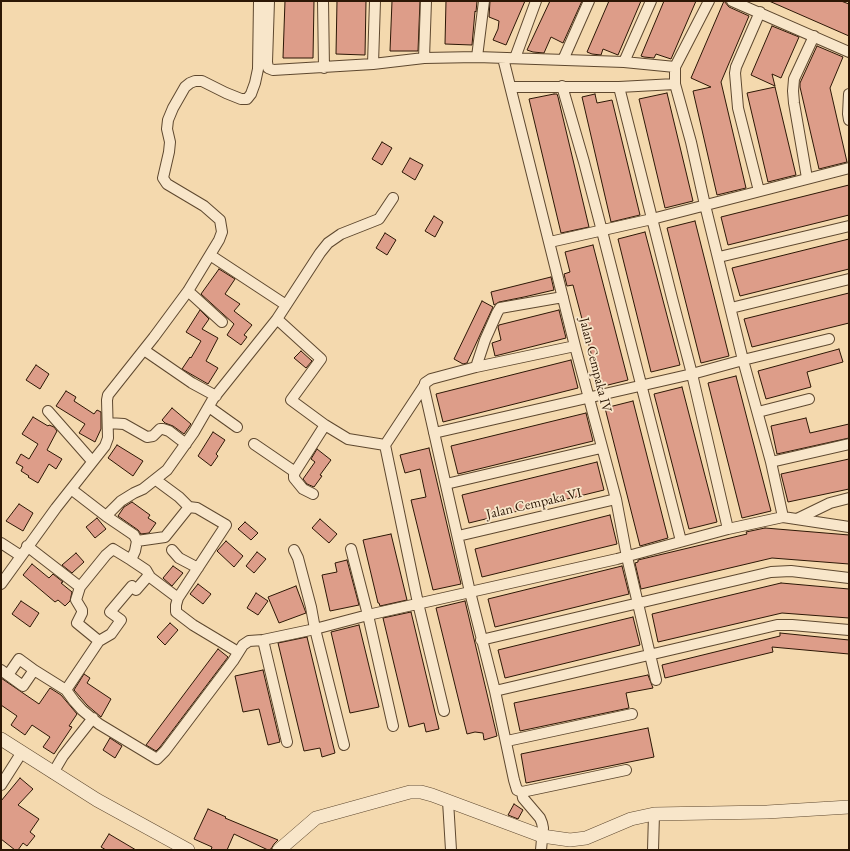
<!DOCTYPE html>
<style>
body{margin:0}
#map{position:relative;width:850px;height:851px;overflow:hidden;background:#f4d9ae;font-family:"EB Garamond",serif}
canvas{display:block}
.frame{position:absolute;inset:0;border:2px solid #2c1705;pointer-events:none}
</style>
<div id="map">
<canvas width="850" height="851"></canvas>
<div class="frame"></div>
</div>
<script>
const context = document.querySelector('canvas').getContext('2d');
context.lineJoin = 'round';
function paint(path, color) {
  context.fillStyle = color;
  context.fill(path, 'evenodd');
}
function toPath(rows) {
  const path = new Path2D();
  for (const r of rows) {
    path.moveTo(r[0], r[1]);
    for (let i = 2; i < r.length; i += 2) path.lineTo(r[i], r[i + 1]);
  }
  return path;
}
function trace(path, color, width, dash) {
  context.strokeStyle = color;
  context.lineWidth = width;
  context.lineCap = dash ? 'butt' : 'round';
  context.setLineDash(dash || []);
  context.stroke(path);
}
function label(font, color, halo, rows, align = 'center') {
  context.font = font + ' "EB Garamond",serif';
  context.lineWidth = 3.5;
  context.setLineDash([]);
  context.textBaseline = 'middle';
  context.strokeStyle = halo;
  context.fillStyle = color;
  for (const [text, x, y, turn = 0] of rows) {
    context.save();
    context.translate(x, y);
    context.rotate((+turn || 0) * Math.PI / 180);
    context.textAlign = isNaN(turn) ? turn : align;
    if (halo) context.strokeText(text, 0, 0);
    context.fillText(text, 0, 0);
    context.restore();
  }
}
const building = toPath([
 [285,1,314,1,313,58,283,58,285,1],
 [337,1,366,1,365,55,336,54,337,1],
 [392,1,420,1,418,51,390,51,392,1],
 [446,1,477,1,476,12,475,11,472,45,445,44,446,1],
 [490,1,525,1,506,45,493,40,498,29,499,21,489,17,490,1],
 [550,1,582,1,563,43,551,37,544,53,533,52,527,50,550,1],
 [609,1,641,1,618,55,603,49,601,55,592,54,587,52,609,1],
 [664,1,696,1,671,59,656,54,654,58,644,57,641,56,664,1],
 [724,1,729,7,749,16,721,82,746,188,717,195,693,91,711,87,691,78,724,1],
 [769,1,841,1,849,4,849,36,769,1],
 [772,26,799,37,781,78,772,74,775,86,751,75,772,26],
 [817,46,843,57,830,88,847,162,819,169,800,87,800,83,817,46],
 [775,87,796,175,768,182,747,93,775,87],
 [667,93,693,201,665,208,639,99,667,93],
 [554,94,557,94,558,97,589,227,561,233,529,99,554,94],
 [595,94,597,103,612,100,640,215,611,222,582,97,595,94],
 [382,142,392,148,382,165,372,159,382,142],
 [410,158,423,165,415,180,402,172,410,158],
 [849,185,849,215,728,245,721,217,849,185],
 [434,216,443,222,435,237,425,231,434,216],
 [695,221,729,356,701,363,667,228,695,221],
 [645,232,680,365,651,372,618,239,645,232],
 [385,233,396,240,387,255,376,248,385,233],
 [849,239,849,269,740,296,732,268,849,239],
 [593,245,628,380,600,387,573,285,567,286,564,274,570,272,565,252,593,245],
 [219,269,235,279,225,294,240,304,234,311,252,325,244,335,247,337,241,345,227,335,234,324,201,294,219,269],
 [551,277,554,290,524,297,499,302,494,305,491,292,551,277],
 [849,293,849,323,752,347,744,319,849,293],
 [482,301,493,307,467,363,463,364,454,359,482,301],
 [200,310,209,319,202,329,218,338,206,361,218,368,208,384,182,369,190,357,191,358,201,341,186,332,200,310],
 [559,310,566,338,495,356,492,343,501,340,498,327,499,325,559,310],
 [839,349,843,362,807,372,811,387,766,399,758,371,839,349],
 [301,351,312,361,306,368,294,358,301,351],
 [571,360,578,388,443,422,436,394,571,360],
 [36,365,49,374,40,389,26,380,36,365],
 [736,376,771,511,742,518,708,383,736,376],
 [682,387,717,522,689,529,654,394,682,387],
 [66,391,76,397,74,401,94,414,97,410,101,412,101,429,95,442,79,433,85,424,56,406,66,391],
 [633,401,668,538,640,546,605,408,633,401],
 [172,408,191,424,184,434,173,426,165,423,162,420,172,408],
 [586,413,593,441,458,474,451,446,586,413],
 [33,417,48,426,49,425,54,427,57,431,47,450,62,459,56,469,49,464,38,483,28,477,29,476,21,471,23,467,16,463,21,454,29,459,38,444,22,434,33,417],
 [806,418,810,433,849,424,849,438,777,454,771,426,806,418],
 [213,432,225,440,216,454,218,456,211,466,198,456,213,432],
 [117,445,143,461,133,476,108,458,117,445],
 [429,448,461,584,433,590,411,500,426,497,424,488,420,469,405,473,400,455,429,448],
 [317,449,331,460,320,475,322,476,314,487,307,484,303,479,315,462,311,459,317,449],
 [849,459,849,489,788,502,781,474,849,459],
 [597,462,604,490,469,523,462,495,597,462],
 [132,502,150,515,148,518,156,523,149,533,141,534,138,530,118,516,124,507,132,502],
 [19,504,33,513,23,531,6,521,19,504],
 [610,515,617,544,482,577,475,549,610,515],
 [97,518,106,529,95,538,86,527,97,518],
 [320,519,337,534,329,543,312,528,320,519],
 [245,522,258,533,251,540,238,529,245,522],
 [765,528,849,535,849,564,772,558,641,589,635,563,638,562,638,560,747,534,746,532,765,528],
 [391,534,407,600,380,606,379,603,378,603,363,540,391,534],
 [226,541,243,556,234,567,217,551,226,541],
 [257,552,266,559,254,573,246,566,257,552],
 [76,553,84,562,72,573,62,565,76,553],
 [347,560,359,605,330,611,322,575,337,572,335,563,347,560],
 [32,564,49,578,53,574,63,582,61,583,72,592,70,601,65,606,58,600,55,602,23,575,32,564],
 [173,566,183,573,172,586,163,578,173,566],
 [622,566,629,594,495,627,488,599,622,566],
 [781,583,849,589,849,618,782,613,658,642,652,614,781,583],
 [198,584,211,594,203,604,190,594,198,584],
 [296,586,306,613,279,623,268,597,296,586],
 [256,593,268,601,258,615,247,608,256,593],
 [21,601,39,613,30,627,12,614,21,601],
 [465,601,497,736,484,740,483,733,475,732,467,734,436,608,465,601],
 [411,612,439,729,426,732,424,723,409,727,383,618,411,612],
 [633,617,640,645,505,678,498,650,633,617],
 [170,623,178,630,165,645,157,637,170,623],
 [359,625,379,707,350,713,331,632,359,625],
 [780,633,849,640,849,654,772,647,773,652,665,678,662,665,780,636,780,633],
 [307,637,335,753,322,757,320,748,304,751,278,643,307,637],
 [218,649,228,657,160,747,156,751,146,745,218,649],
 [263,670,280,742,268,745,259,709,243,712,235,676,263,670],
 [84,674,90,678,87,683,111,699,101,717,87,705,74,690,84,674],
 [648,675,653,688,626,693,629,708,520,731,514,703,648,675],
 [1,678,39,704,50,688,61,695,77,714,69,726,72,727,54,754,43,747,50,737,32,725,25,735,11,725,17,716,1,705,1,678],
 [648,728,654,757,526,783,521,754,648,728],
 [110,738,122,746,115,758,103,750,110,738],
 [20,778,33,789,18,805,39,819,30,832,35,836,27,846,23,843,18,850,15,850,1,839,1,801,20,778],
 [514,804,523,810,518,819,508,815,514,804],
 [208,809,226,817,225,818,278,840,274,844,271,849,268,850,234,834,227,850,211,850,212,847,194,839,208,809],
 [109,834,136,850,106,850,101,847,109,834]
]);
const minor = toPath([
 [269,1,267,62,268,68,273,70,373,64,424,58,477,57,624,62,675,67,675,84,691,142,705,205,743,360,829,339],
 [323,1,324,68],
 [732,1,849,52],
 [477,57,484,1],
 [424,58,426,1],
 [503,58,575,346,616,499,627,557,656,680],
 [515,58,536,1],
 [563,60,589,1],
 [624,62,651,1],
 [373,64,375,1],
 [675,67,709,1],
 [675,84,619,87,672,298,692,374,728,529],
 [562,86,584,162,602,231,681,541],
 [511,87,619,87],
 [849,94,848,114,849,120],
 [807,178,794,103,793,91,794,79,814,36],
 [759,191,738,108,735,73,736,67,760,12],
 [550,242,652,219,849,168],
 [210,255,286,305],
 [719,257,849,226],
 [188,291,222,322],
 [731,308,849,279],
 [277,319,320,253,328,243,341,234,379,219,393,198],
 [144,350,192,383,216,396],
 [476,367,485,340,497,313,500,308,563,297],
 [209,407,237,427],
 [48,411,92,461],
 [758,412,809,399],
 [108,423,124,424,147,437,153,436,160,429,163,429,169,431,186,444],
 [434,433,692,374,743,360,771,462,783,517],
 [254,444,295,472],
 [385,445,418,603,444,711],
 [771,462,849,444],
 [156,480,179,497,189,507],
 [446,484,601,448],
 [71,489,106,516,134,535,137,541,135,551,131,560,146,570,150,577,178,598,176,605,176,612,193,625,238,652],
 [313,494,303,489,294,478,294,475,295,472,325,425],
 [106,516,121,501,134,493,143,489,167,470,194,432,213,399,277,319,321,359,291,400,325,425,348,439,385,445,424,386],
 [797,519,830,503,849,498],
 [458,536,616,499],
 [137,541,165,537,189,507,197,508,226,525,178,598],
 [1,543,21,556],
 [27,546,80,587,106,555,113,549,131,560],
 [351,549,368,615,393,726],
 [172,550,179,558,198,568],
 [294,550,298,558,311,607,315,629,344,745],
 [1,584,56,508,105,446,108,438,107,400,108,395,154,337,188,291,219,240,222,232,220,220,204,206,167,184,163,178,169,152,170,142,167,129,168,120,173,108,185,87,190,83,195,81,202,81,226,93,241,99,247,99,251,94,255,83,258,69,259,1],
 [80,587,76,600,82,610,82,613,77,623,99,641],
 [263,640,287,742],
 [481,640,771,572,791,571,849,578],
 [1,670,23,686,34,670,66,690,74,701,82,710,99,724,157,759,165,751,233,661,243,645,249,641,263,640,315,629,368,615,617,559,728,529,783,517,849,527],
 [8,675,19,659,34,670],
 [66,690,99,641,111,634,121,620,110,612,132,586,136,590,149,575],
 [495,691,777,625,792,625,849,630],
 [507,741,632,714],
 [53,773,63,756,93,718],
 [1,785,22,752],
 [522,792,626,770],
 [448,801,451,850],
 [541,850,543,828,542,823,540,818,523,798,522,792,517,790,514,780,495,691,470,592,424,388,425,383,431,379,476,367,575,346],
 [653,850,654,814]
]);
const tertiary = toPath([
 [1,739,97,800,188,850],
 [279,850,316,818,410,792,421,792,432,795,542,836,570,840,586,838,631,819,654,814,767,812,849,807]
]);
const streetNames = [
 ["Jalan Cempaka IV",595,365,76],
 ["Jalan Cempaka VI",534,504,-13]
];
paint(building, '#dd9d89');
trace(building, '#2c1705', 1);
trace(minor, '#5e482f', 12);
trace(tertiary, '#5e482f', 14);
trace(minor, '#f8e6ca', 10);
trace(tertiary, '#f8e6ca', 13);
label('14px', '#2c1705', '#f8e6ca', streetNames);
</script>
